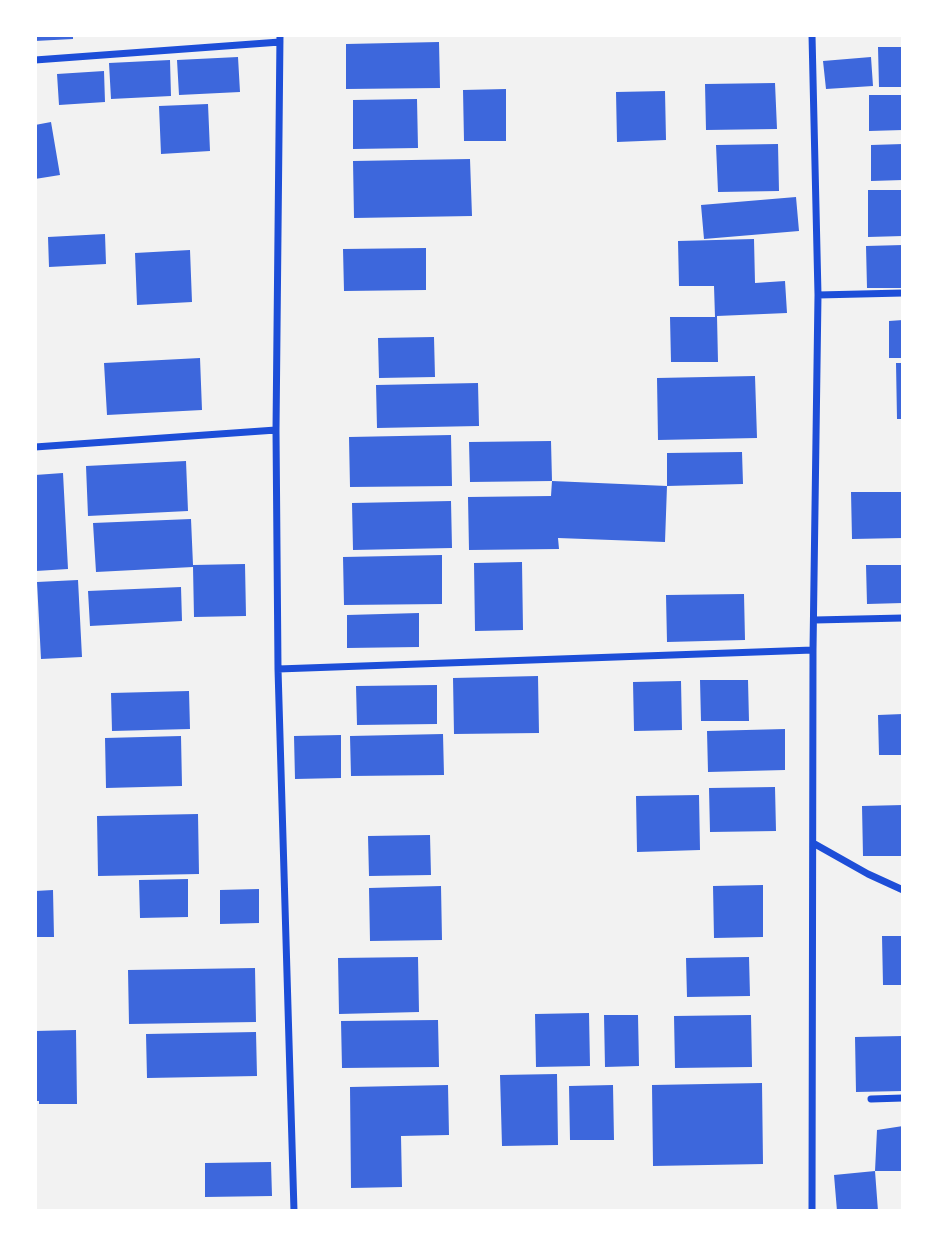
<!DOCTYPE html>
<style>
body{margin:0}
#map{position:relative;width:938px;height:1246px;overflow:hidden;background:#f2f2f2;font-family:"Work Sans",sans-serif}
canvas{display:block}
.frame{position:absolute;inset:0;border:37px solid #fff;pointer-events:none}
</style>
<div id="map">
<canvas width="938" height="1246"></canvas>
<div class="frame"></div>
</div>
<script>
const context = document.querySelector('canvas').getContext('2d');
context.lineJoin = 'round';
function paint(path, color) {
  context.fillStyle = color;
  context.fill(path, 'evenodd');
}
function toPath(rows) {
  const path = new Path2D();
  for (const r of rows) {
    path.moveTo(r[0], r[1]);
    for (let i = 2; i < r.length; i += 2) path.lineTo(r[i], r[i + 1]);
  }
  return path;
}
function trace(path, color, width, dash) {
  context.strokeStyle = color;
  context.lineWidth = width;
  context.lineCap = dash ? 'butt' : 'round';
  context.setLineDash(dash || []);
  context.stroke(path);
}
const building = toPath([
 [35,35,73,35,73,39,35,41],
 [439,42,440,88,346,89,346,44],
 [878,47,903,47,903,87,879,87],
 [238,57,240,92,179,95,177,60],
 [871,57,873,86,826,89,823,61],
 [170,60,171,96,111,99,109,63],
 [104,71,105,102,59,105,57,74],
 [775,83,777,129,706,130,705,84],
 [506,89,506,141,464,141,463,90],
 [665,91,666,140,617,142,616,92],
 [869,95,903,95,903,130,869,131],
 [417,99,418,148,353,149,353,100],
 [208,104,210,151,161,154,159,106],
 [51,122,60,175,35,179,35,125],
 [778,144,779,191,718,192,716,145],
 [903,144,903,180,871,181,871,145],
 [470,159,472,216,354,218,353,161],
 [868,190,903,190,903,236,868,237],
 [796,197,799,231,704,239,701,205],
 [105,234,106,264,49,267,48,237],
 [754,239,755,283,785,281,787,313,717,316,718,362,671,362,670,317,715,317,714,286,679,286,678,241],
 [903,245,903,288,867,288,866,246],
 [426,248,426,290,344,291,343,249],
 [190,250,192,302,137,305,135,253],
 [903,320,903,358,889,358,889,321],
 [434,337,435,377,379,378,378,338],
 [200,358,202,410,107,415,104,363],
 [896,363,903,363,903,419,897,419],
 [755,376,757,438,658,440,657,378],
 [478,383,479,426,377,428,376,385],
 [451,435,452,486,350,487,349,437],
 [551,441,552,481,470,482,469,442],
 [742,452,743,484,667,486,665,542,558,538,559,549,469,550,468,497,551,496,552,481,667,486,667,453],
 [186,461,188,511,88,516,86,466],
 [63,473,68,569,36,571,35,475],
 [851,492,903,492,903,538,852,539],
 [451,501,452,548,353,550,352,503],
 [191,519,193,565,245,564,246,616,194,617,193,567,96,572,93,523],
 [442,555,442,604,344,605,343,557],
 [522,562,523,630,475,631,474,563],
 [866,565,903,565,903,603,867,604],
 [78,580,82,657,41,659,37,582],
 [181,587,182,621,90,626,88,591],
 [744,594,745,640,667,642,666,595],
 [419,613,419,647,347,648,347,615],
 [538,676,539,733,454,734,453,678],
 [700,680,748,680,749,721,701,721],
 [681,681,682,730,634,731,633,682],
 [437,685,437,724,357,725,356,686],
 [189,691,190,729,112,731,111,693],
 [903,714,903,755,879,755,878,715],
 [785,729,785,770,708,772,707,731],
 [443,734,444,775,351,776,350,736],
 [341,735,341,778,295,779,294,736],
 [181,736,182,786,106,788,105,738],
 [775,787,776,831,710,832,709,788],
 [699,795,700,850,637,852,636,796],
 [903,805,903,856,863,856,862,806],
 [198,814,199,874,98,876,97,816],
 [430,835,431,875,369,876,368,836],
 [188,879,188,917,140,918,139,880],
 [763,885,763,937,714,938,713,886],
 [441,886,442,940,370,941,369,888],
 [259,889,259,923,220,924,220,890],
 [53,890,54,937,35,937,35,891],
 [882,936,903,936,903,985,883,985],
 [418,957,419,1012,339,1014,338,958],
 [749,957,750,996,687,997,686,958],
 [255,968,256,1022,129,1024,128,970],
 [589,1013,590,1066,536,1067,535,1014],
 [604,1015,638,1015,639,1066,605,1067],
 [751,1015,752,1067,675,1068,674,1016],
 [438,1020,439,1067,342,1068,341,1021],
 [76,1030,77,1104,39,1104,39,1101,35,1101,35,1031],
 [256,1032,257,1076,147,1078,146,1034],
 [903,1036,903,1091,856,1092,855,1037],
 [557,1074,558,1145,502,1146,500,1075],
 [762,1083,763,1164,653,1166,652,1085],
 [448,1085,449,1135,401,1136,402,1187,351,1188,350,1087],
 [613,1085,614,1140,570,1140,569,1086],
 [903,1126,903,1171,875,1171,877,1130],
 [271,1162,272,1196,205,1197,205,1163],
 [875,1171,878,1211,837,1211,834,1175]
]);
const minor = toPath([
 [280,35,276,430,278,669,294,1211],
 [812,35,818,295,813,650,812,1211],
 [35,60,280,42],
 [818,295,903,293],
 [35,447,276,430],
 [815,620,903,618],
 [278,669,813,650],
 [813,843,868,874,903,890],
 [871,1099,903,1098]
]);
paint(building, '#3d67dc');
trace(minor, '#1d4ed8', 7);
</script>
